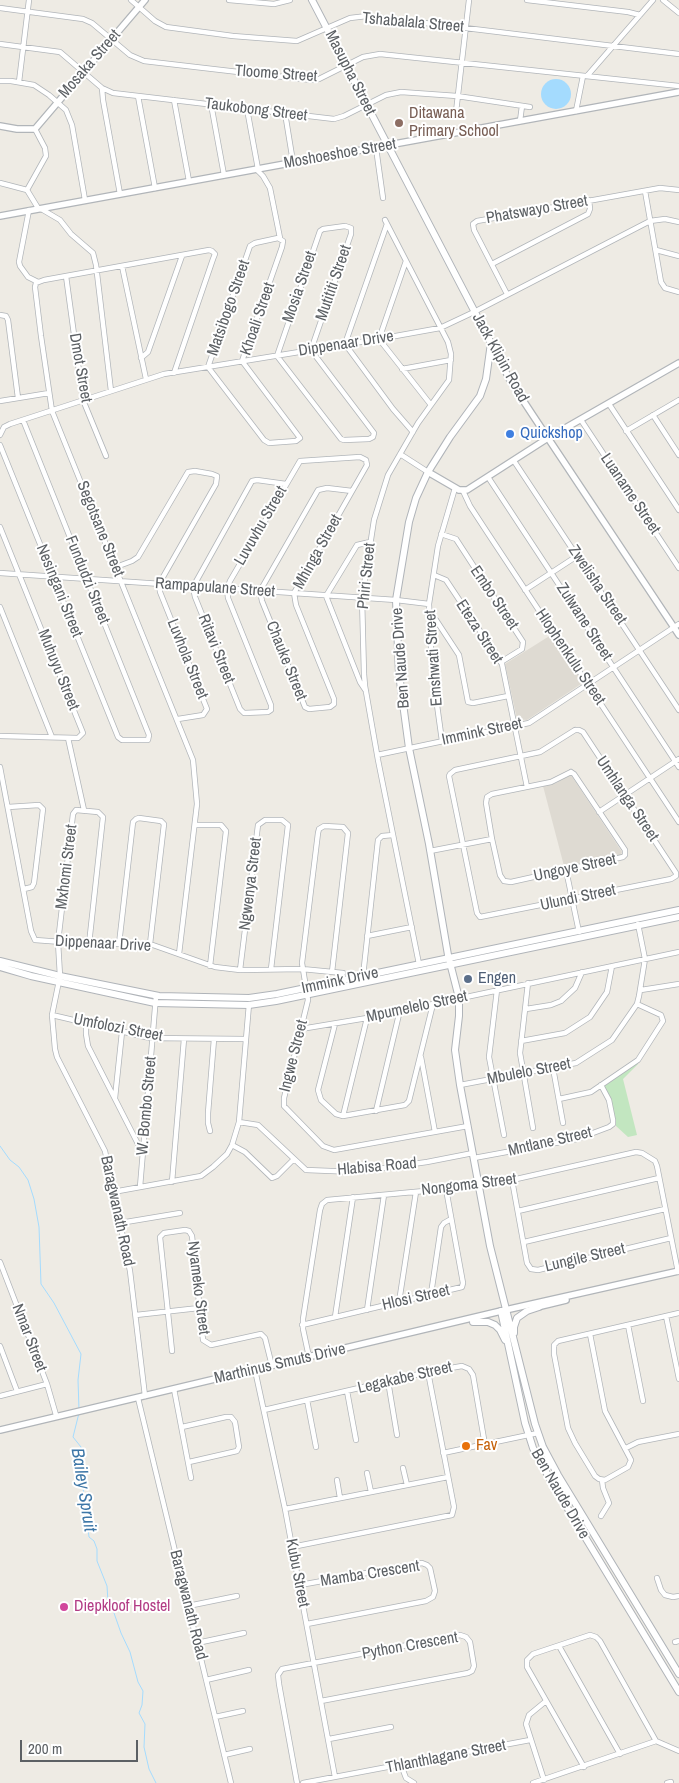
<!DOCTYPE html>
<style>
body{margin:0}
#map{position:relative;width:679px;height:1783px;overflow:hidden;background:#eeebe4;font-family:"Archivo Narrow",sans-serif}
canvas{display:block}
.scale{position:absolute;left:20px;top:1740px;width:118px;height:22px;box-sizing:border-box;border:2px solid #5c6064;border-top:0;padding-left:6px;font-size:15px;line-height:18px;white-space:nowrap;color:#5c6064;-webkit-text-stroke:4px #fff;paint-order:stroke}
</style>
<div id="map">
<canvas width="679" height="1783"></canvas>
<div class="scale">200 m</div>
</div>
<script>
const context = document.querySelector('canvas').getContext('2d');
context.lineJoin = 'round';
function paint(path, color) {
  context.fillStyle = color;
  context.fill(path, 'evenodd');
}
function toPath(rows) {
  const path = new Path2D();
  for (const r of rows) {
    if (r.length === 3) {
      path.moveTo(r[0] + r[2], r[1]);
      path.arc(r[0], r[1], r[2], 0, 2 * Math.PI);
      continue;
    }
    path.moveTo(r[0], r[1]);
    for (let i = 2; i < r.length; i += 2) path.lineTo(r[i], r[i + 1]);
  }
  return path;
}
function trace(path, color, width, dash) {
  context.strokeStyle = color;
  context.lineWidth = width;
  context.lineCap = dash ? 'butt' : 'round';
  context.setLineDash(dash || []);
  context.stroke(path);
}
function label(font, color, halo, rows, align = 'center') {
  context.font = font + ' "Archivo Narrow",sans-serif';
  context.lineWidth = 4;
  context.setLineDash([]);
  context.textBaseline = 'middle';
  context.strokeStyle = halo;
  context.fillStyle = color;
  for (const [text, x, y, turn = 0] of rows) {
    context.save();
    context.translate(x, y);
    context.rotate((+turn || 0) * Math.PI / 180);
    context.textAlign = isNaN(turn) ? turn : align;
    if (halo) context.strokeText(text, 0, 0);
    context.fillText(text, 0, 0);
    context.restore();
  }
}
const education = toPath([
 [551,635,584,682,527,720,517,719,505,664],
 [569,775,571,775,622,852,621,855,564,866,543,786,556,783]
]);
const green = toPath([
 [637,1063,638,1064,623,1079,637,1135,628,1137,616,1126,610,1097,604,1086]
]);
const water = toPath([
 [556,94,15]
]);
const stream = toPath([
 [0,1146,10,1160,19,1167,28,1180,34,1199,39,1227,41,1284,54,1303,81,1354,78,1380,79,1409],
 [79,1413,73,1437,81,1447,81,1471,89,1537,94,1541,97,1549,97,1561,107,1586,108,1602,114,1613,121,1633,130,1652,138,1682,143,1691,142,1705,139,1713,145,1724,144,1747,149,1769,156,1783]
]);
const minor = toPath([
 [131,0,155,21,166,27,233,36,297,41,350,18,367,16,679,54],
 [229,0,274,4,290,0],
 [527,0,628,12,640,15],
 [663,0,679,13],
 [0,8,83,19,92,23,130,55,144,61,247,73,312,80,319,79,363,57,380,54,679,86],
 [0,44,60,52,102,88,113,93,334,119,344,116,386,95,401,92,457,96,530,107],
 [587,76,653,0],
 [0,81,11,81,34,85,49,95,66,110,72,125,85,200],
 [19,82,29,0],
 [102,88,103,100,120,194],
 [138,96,155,188],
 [174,100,189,181],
 [211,104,224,175],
 [247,109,258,169],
 [576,111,583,76],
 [456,112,469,0],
 [285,113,293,162],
 [520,121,522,106],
 [35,129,45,148,46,156,27,190,38,208,43,210,60,220,71,234,93,253,96,265,111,391],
 [376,148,383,198],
 [256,169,263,176,270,188,280,238],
 [0,183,27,190],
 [645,191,661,282,665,288,679,292],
 [29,210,19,262,20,266,28,277,38,282],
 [385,220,448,342,451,354,449,380,418,423,388,475,374,520,362,598,364,674,365,686,378,760,419,964],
 [387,224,345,344,393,409,413,432],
 [345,226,351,228,351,234,311,350,374,433,373,437,369,439,344,440,341,439,277,356,320,231,323,229,345,226],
 [278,238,283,241,282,247,242,361,300,438,296,441,269,443,264,440,208,367,250,246,255,243,278,238],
 [656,250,679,256],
 [406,261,379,339,431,405],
 [492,264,588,214,590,209,589,200],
 [122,266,146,379],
 [66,276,83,400,106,456],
 [507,294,474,230,473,224,477,221,660,188,679,190],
 [0,315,6,316,8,320,18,398],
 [141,358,148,352,182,256],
 [402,369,451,360],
 [174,373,213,259,215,254,212,251,209,250,44,280,36,283,35,287,41,336,52,411,193,760,197,804,179,954],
 [0,401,49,393],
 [609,404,679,510],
 [653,415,679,455],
 [581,420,679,568],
 [626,431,679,400],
 [0,435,4,427,10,424,164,374,379,339,440,328,474,312,650,221,665,219,679,222],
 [0,445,118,737,122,740,148,740,149,735,23,420],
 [400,454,428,472],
 [514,461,679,710],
 [488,477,679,767],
 [286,484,257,480,252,481,193,587,195,597,240,709,244,713,268,712,271,710,271,705,228,598,227,589,230,581,300,461,360,457,366,460,367,465,294,593,296,605,334,699,334,704,330,707,309,709,305,707,262,601,260,591,318,490,327,488,352,491],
 [463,491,470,506,487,532,679,822],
 [0,527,83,733,78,738,0,736],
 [441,534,456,539,523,642,522,649,501,662],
 [116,567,132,561,138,557,188,472,195,471,212,474,217,476,216,484,159,584,160,592,207,709,203,715,178,719],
 [0,573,396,600,429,604],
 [434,575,446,580,502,664,527,787],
 [525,590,577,556],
 [0,607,52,737],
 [430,615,436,620,459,655,468,702,473,703,508,696],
 [366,691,360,682,326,596,357,545,370,542],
 [575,730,579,730,583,732,676,873,676,876,671,879,480,917,477,913,449,776,450,774,455,770,540,752,575,730],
 [68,738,84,810],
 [442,741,432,669,429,604,438,546,455,488],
 [377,755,529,723,679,624],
 [0,767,31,931,35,940,89,944,150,944,215,967,240,970,302,969,343,973],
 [571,772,574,774,625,850,625,855,623,857,511,882,504,881,500,875,492,839,486,803,487,797,492,794,551,782,571,772],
 [8,807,39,805,43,809,34,883,32,887,24,889],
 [599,812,679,759],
 [195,825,221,825,226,831,210,966],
 [430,851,492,839],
 [566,870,579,932],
 [367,936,412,927],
 [89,944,103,817,98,812,76,810,73,814,58,942,60,976,52,1015,55,1049,57,1057,105,1151,130,1271,145,1396],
 [119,944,133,822,136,819,139,818,161,821,164,824,150,944],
 [240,970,258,825,265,820,282,820,288,825,271,969],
 [332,972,348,833,343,827,324,826,319,829,318,833,302,963,308,1000,284,1098,284,1106,323,1146,334,1150,468,1126],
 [363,976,378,840,382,836,393,835],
 [528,983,520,1053,533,1128],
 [497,990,489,1057,504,1135],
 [641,990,679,984],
 [526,1009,551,1005,561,1001,575,988,582,972],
 [52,1015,150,1038,245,1039],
 [86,1023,86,1034,88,1046,138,1144,143,1149],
 [335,1024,318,1090,321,1100,336,1114,343,1116,405,1105,409,1101,433,1004],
 [301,1029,367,1018,679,952],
 [521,1041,565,1033,590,1017,607,992,612,966],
 [421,1057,435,1132],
 [553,1068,563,1123],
 [460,1085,576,1063,612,1040,637,1004,639,996,645,959,638,924],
 [115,1098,122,1032],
 [559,1099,591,1092,638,1060,663,1021,661,1015,637,1004],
 [376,1111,400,1010],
 [343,1116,367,1018],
 [239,1122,258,1125,306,1170,356,1172,427,1162,473,1153],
 [210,1131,208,1123,208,1113,214,1039],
 [232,1145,245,1152,272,1178,277,1176,293,1160],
 [474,1158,577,1139,609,1127,613,1124,613,1120,609,1100,601,1085],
 [512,1180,527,1263,531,1269,538,1270,671,1238],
 [172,1182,184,1039],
 [140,1187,156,996],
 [113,1192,201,1176,213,1167,227,1154,232,1145,239,1122,249,1004],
 [518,1211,659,1178],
 [120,1223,180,1213],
 [524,1242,665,1209],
 [0,1262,47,1384,56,1415],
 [431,1294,441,1227,444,1223,451,1219],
 [399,1302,416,1192],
 [367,1310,384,1195],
 [136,1315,199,1308],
 [666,1316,679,1379],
 [335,1317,353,1197],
 [302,1325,462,1287,463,1283,446,1189],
 [628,1325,643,1401],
 [590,1334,605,1411,631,1460,628,1467,605,1480,599,1479,595,1476,575,1443,568,1428,554,1354,554,1345,558,1341,679,1313],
 [0,1346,17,1391],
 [172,1351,160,1237,164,1233,185,1230,189,1231,192,1236,203,1340,211,1345,261,1334,265,1338,272,1366],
 [309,1357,303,1329,303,1319,320,1210,322,1204,327,1200,446,1189,512,1180,636,1152,642,1153,655,1161,657,1166,678,1272],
 [255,1370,285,1509,335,1777],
 [388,1381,397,1435],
 [174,1389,191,1478],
 [347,1391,356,1440],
 [0,1396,47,1384],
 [138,1398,231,1783],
 [307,1400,316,1447],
 [264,1410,428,1372,462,1366,469,1369,473,1375,485,1445],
 [182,1427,226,1417,231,1417,235,1422,239,1447,237,1451,189,1462],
 [626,1448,638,1442,679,1434],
 [443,1453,538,1433],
 [403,1468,407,1485],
 [367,1473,371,1492],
 [337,1480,340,1498],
 [285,1509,448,1477],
 [601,1516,609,1503,603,1488,602,1480],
 [292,1547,452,1515,454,1507,428,1372],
 [657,1578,661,1590,665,1595,673,1597,679,1596],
 [300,1585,422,1563,427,1565,430,1568,435,1591,433,1597,426,1601,307,1624],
 [188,1606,237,1596],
 [675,1642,679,1641],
 [197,1643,244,1633],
 [559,1646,620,1754],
 [206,1680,249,1670],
 [215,1717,243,1711],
 [329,1739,391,1727],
 [656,1741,679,1751],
 [224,1755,250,1749],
 [401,1765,406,1778,414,1783],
 [584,1767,527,1667,527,1660,533,1654,590,1635,596,1637,600,1641,656,1741],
 [544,1780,526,1724,529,1715,546,1701],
 [297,1783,279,1684,278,1675,282,1669,460,1635,466,1637,470,1642,474,1666,472,1671,468,1673,321,1701],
 [303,1783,530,1740],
 [533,1783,656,1741],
 [667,1783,671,1782]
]);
const tertiary = toPath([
 [0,126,17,129,35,129,145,0],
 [0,216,679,92],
 [491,343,511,382,532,414,679,635],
 [428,472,459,490,467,490,548,438,679,363],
 [537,1307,566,1300],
 [0,1430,501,1311,679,1271]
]);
const secondary = toPath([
 [312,0,491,343,486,379,480,396,450,437,428,472,416,498,409,522,396,600,399,674,409,748,429,844,448,955,459,998,459,1016,455,1050,460,1085,490,1246,535,1424,543,1447,558,1475,679,1674],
 [0,961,60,976,159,996,249,998,277,994,679,910],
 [0,967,31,976,155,1003,249,1005,276,1001,679,917],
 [501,1311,525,1423,533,1448,551,1481,679,1692],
 [473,1322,488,1322,495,1325,500,1330,505,1340],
 [514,1333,514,1327,517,1318,527,1311,539,1307]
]);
const markers = [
 [399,123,5,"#8d6e63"],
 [510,434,5,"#3f7fe0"],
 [468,979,5,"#5c6f8a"],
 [466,1446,5,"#e8710a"],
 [64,1607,5,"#d1479c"]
];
const streetNames = [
 ["Tshabalala Street",413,23,5],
 ["Mosaka Street",90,64,-49],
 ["Masupha Street",350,73,63],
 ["Tloome Street",276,74,4],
 ["Taukobong Street",256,110,7],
 ["Moshoeshoe Street",340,154,-10],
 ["Phatswayo Street",537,210,-10],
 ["Mutititi Street",334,283,-71],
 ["Mosia Street",300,287,-71],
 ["Matsibogo Street",229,308,-71],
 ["Khoali Street",258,319,-71],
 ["Dippenaar Drive",346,344,-9],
 ["Jack Klipin Road",500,358,61],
 ["Dmot Street",80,368,80],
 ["Luaname Street",630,494,56],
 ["Luvuvhu Street",261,526,-60],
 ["Segotsane Street",100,529,68],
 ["Mhinga Street",318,552,-61],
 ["Phiri Street",367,576,-84],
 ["Fundudzi Street",87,580,68],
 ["Zwelisha Street",597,585,56],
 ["Rampapulane Street",215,588,4],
 ["Nesingani Street",59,591,68],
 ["Embo Street",494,598,56],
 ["Zulwane Street",584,622,57],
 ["Eteza Street",479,632,57],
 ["Ritavi Street",216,649,68],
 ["Hlophenkulu Street",570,657,56],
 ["Ben Naude Drive",401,658,-94],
 ["Emshwati Street",434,658,-94],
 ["Luvhola Street",187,659,68],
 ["Chauke Street",286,661,68],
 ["Muhuyu Street",58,670,68],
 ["Immink Street",482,732,-12],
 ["Umhlanga Street",627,799,56],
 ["Mxhomi Street",67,867,-83],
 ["Ungoye Street",575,868,-12],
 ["Ngwenya Street",251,884,-83],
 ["Ulundi Street",578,898,-12],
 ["Dippenaar Drive",103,944,3],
 ["Immink Drive",340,981,-12],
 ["Mpumelelo Street",417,1007,-12],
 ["Umfolozi Street",118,1028,11],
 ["Ingwe Street",294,1056,-76],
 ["Mbulelo Street",529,1072,-11],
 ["W. Bombo Street",147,1106,-85],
 ["Mntlane Street",550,1142,-13],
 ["Hlabisa Road",377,1167,-5],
 ["Nongoma Street",469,1185,-7],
 ["Baragwanath Road",117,1211,78],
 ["Lungile Street",585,1258,-13],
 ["Nyameko Street",198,1288,83],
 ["Hlosi Street",416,1298,-13],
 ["Nmar Street",29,1338,69],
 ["Marthinus Smuts Drive",280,1364,-13],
 ["Legakabe Street",405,1378,-13],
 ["Ben Naude Drive",560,1494,60],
 ["Kubu Street",297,1573,79],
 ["Mamba Crescent",370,1574,-9],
 ["Baragwanath Road",188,1605,76],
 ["Python Crescent",410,1646,-10],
 ["Thlanthlagane Street",446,1757,-11]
];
const educationNames = [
 ["Ditawana",409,114],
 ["Primary School",409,132]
];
const shopNames = [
 ["Quickshop",520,434]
];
const serviceNames = [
 ["Engen",478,979]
];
const foodNames = [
 ["Fav",476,1446]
];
const hotelNames = [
 ["Diepkloof Hostel",74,1607]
];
const waterNames = [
 ["Bailey Spruit",83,1490,81]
];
paint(education, '#dedad2');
paint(green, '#c2e6c0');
paint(water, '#a4dbfe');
trace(stream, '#a4dbfe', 1);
trace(minor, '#b1b5b9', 6);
trace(tertiary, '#b1b5b9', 8);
trace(secondary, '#b0b4b9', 8);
trace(minor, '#fff', 4.5);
trace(tertiary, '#fff', 5.5);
trace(secondary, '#fff', 6);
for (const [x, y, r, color] of markers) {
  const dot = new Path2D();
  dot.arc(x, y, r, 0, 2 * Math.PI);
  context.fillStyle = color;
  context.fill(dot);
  trace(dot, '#fff', 2);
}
label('16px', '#5c6064', '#fff', streetNames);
label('16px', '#785e54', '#fff', educationNames, 'left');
label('16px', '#366cbe', '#fff', shopNames, 'left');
label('16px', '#4e5e75', '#fff', serviceNames, 'left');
label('16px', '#c56008', '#fff', foodNames, 'left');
label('16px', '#b23c85', '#fff', hotelNames, 'left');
label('italic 18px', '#3e77a7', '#fff', waterNames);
</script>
